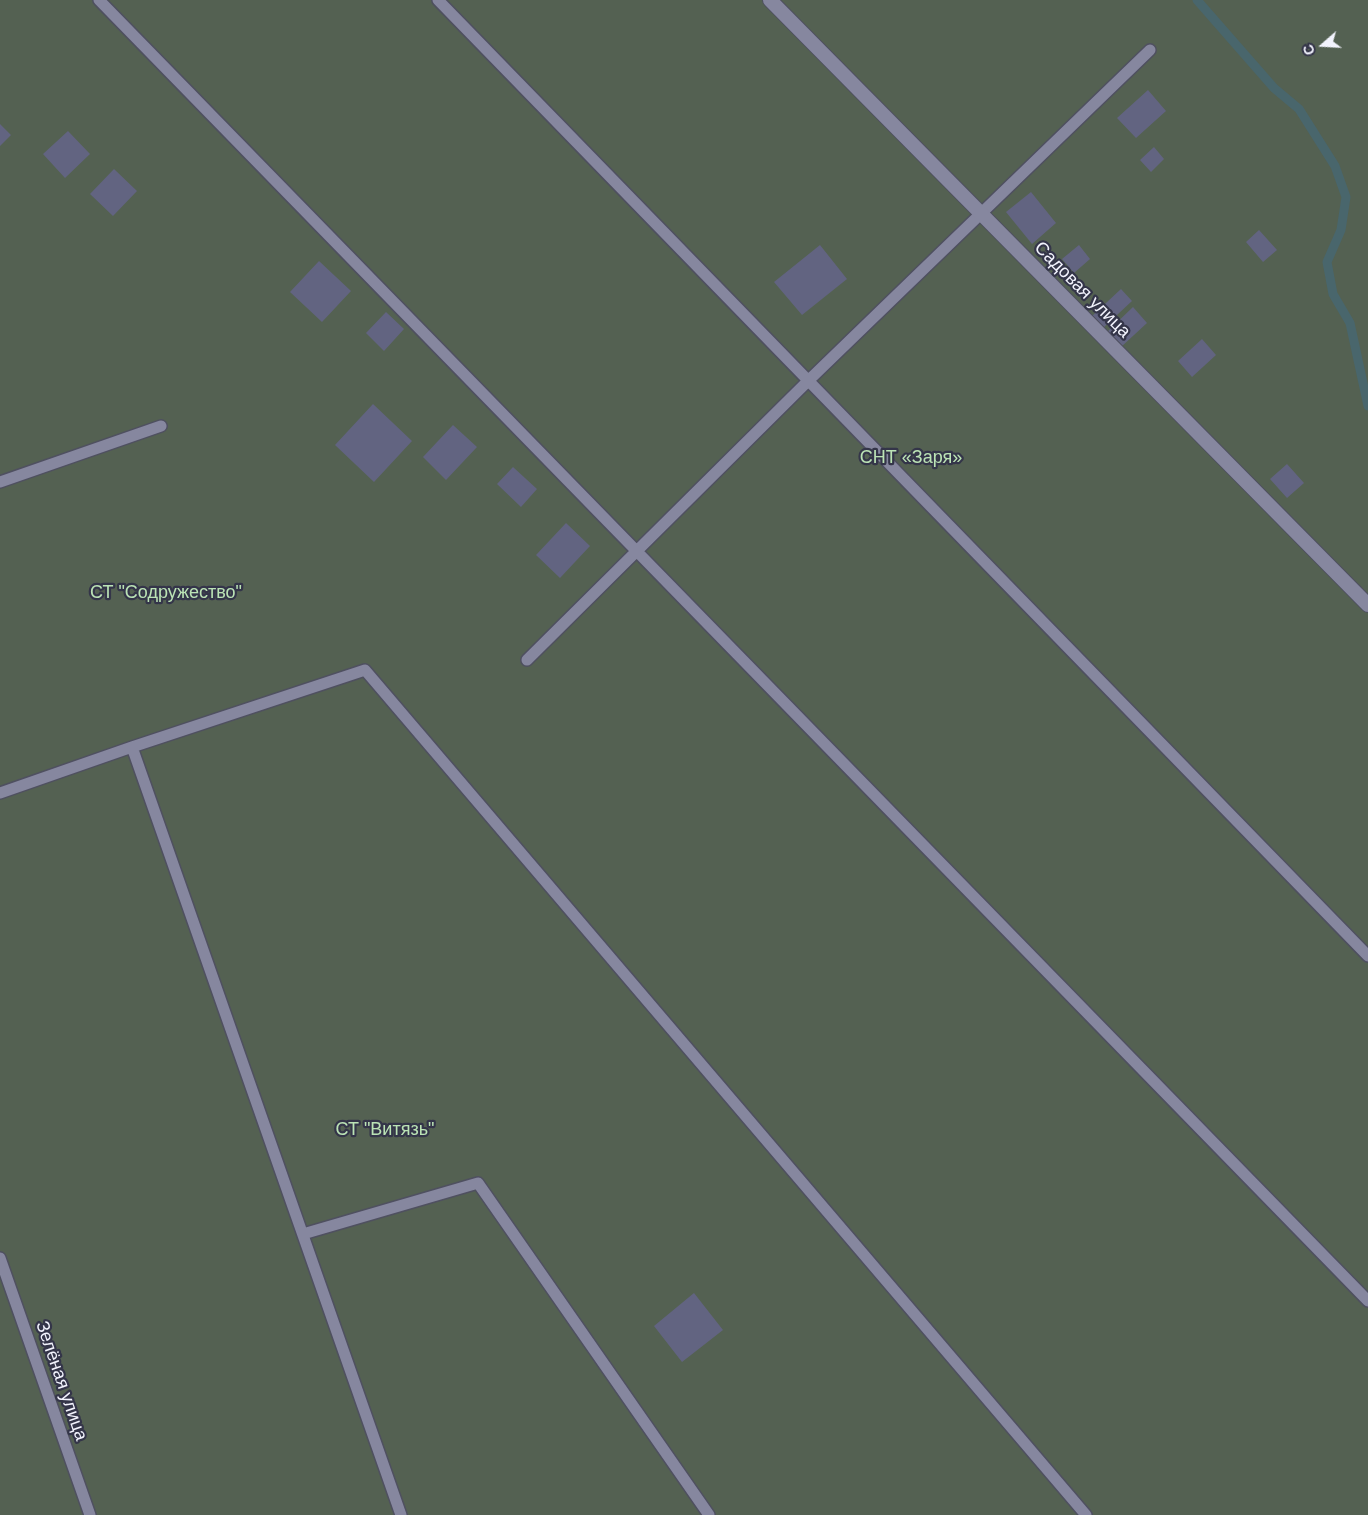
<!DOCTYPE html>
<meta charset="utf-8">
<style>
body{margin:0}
#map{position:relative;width:1368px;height:1515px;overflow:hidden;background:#343549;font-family:Arial,sans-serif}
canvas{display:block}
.north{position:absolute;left:1298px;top:20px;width:50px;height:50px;-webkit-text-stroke:4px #343549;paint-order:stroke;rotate:251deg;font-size:14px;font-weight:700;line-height:20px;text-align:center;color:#f2f3fd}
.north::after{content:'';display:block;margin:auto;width:18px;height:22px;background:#f2f3fd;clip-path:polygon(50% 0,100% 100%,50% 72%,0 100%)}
</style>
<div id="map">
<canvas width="1368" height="1515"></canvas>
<div class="north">С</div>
</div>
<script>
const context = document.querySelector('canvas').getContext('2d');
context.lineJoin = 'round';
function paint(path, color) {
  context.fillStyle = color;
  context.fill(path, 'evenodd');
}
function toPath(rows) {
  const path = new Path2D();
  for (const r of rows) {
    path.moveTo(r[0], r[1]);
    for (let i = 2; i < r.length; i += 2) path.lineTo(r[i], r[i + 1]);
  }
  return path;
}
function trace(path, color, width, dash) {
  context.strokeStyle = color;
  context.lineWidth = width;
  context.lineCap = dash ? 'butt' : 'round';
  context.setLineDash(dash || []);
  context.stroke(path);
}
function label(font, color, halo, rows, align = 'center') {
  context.font = font + ' Arial,sans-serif';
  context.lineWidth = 4.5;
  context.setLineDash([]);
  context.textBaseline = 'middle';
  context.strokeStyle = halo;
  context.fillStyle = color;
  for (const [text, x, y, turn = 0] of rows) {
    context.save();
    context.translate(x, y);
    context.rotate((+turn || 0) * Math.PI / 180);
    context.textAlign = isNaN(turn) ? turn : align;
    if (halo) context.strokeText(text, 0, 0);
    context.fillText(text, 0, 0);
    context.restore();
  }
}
const green = toPath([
 [0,0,1368,0,1368,1515,0,1515]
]);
const stream = toPath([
 [1197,0,1274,88,1299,109,1335,166,1346,197,1341,230,1327,262,1333,294,1350,323,1368,406]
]);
const building = toPath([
 [1148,90,1166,111,1136,138,1117,118],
 [0,124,11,135,0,146],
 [68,131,90,154,65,178,43,154],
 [1154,147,1164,159,1151,172,1140,160],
 [114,169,137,191,113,216,90,194],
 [1031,192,1056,223,1032,244,1006,212],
 [1259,230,1277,250,1263,262,1246,242],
 [820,245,847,279,802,315,774,282],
 [1079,245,1090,259,1074,273,1062,259],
 [319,261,351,291,322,322,290,292],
 [1121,289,1132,301,1103,328,1092,316],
 [1133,307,1147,323,1121,347,1107,332],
 [386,312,404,329,384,351,366,333],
 [1202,339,1216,355,1192,377,1178,361],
 [373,404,412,441,374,482,335,445],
 [453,425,477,447,446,480,423,457],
 [1287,464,1304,483,1287,498,1270,479],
 [513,467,537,489,521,507,497,484],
 [566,523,590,546,560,578,536,555],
 [694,1293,723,1330,682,1362,654,1326]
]);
const service = toPath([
 [99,0,1368,1301],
 [438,0,1368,956],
 [0,482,161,426],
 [527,660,809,380,1150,50],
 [132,747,401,1515],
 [0,793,132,747,365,670,1086,1515],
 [303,1234,478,1183,709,1515],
 [0,1258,90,1515]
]);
const minor = toPath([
 [770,0,1368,605]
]);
const streetNames = [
 ["Садовая улица",1082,290,45],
 ["Зелёная улица",61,1381,71]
];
const parkNames = [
 ["СНТ «Заря»",911,458],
 ["СТ \"Содружество\"",166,593],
 ["СТ \"Витязь\"",385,1130]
];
paint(green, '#546152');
trace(stream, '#49666c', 9);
paint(building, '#626481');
trace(service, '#4f5060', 14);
trace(minor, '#4f5060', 16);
trace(service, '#86879f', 11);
trace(minor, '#86879f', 14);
label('18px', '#f2f3fd', '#343549', streetNames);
label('18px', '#bbe3b5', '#343549', parkNames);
</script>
